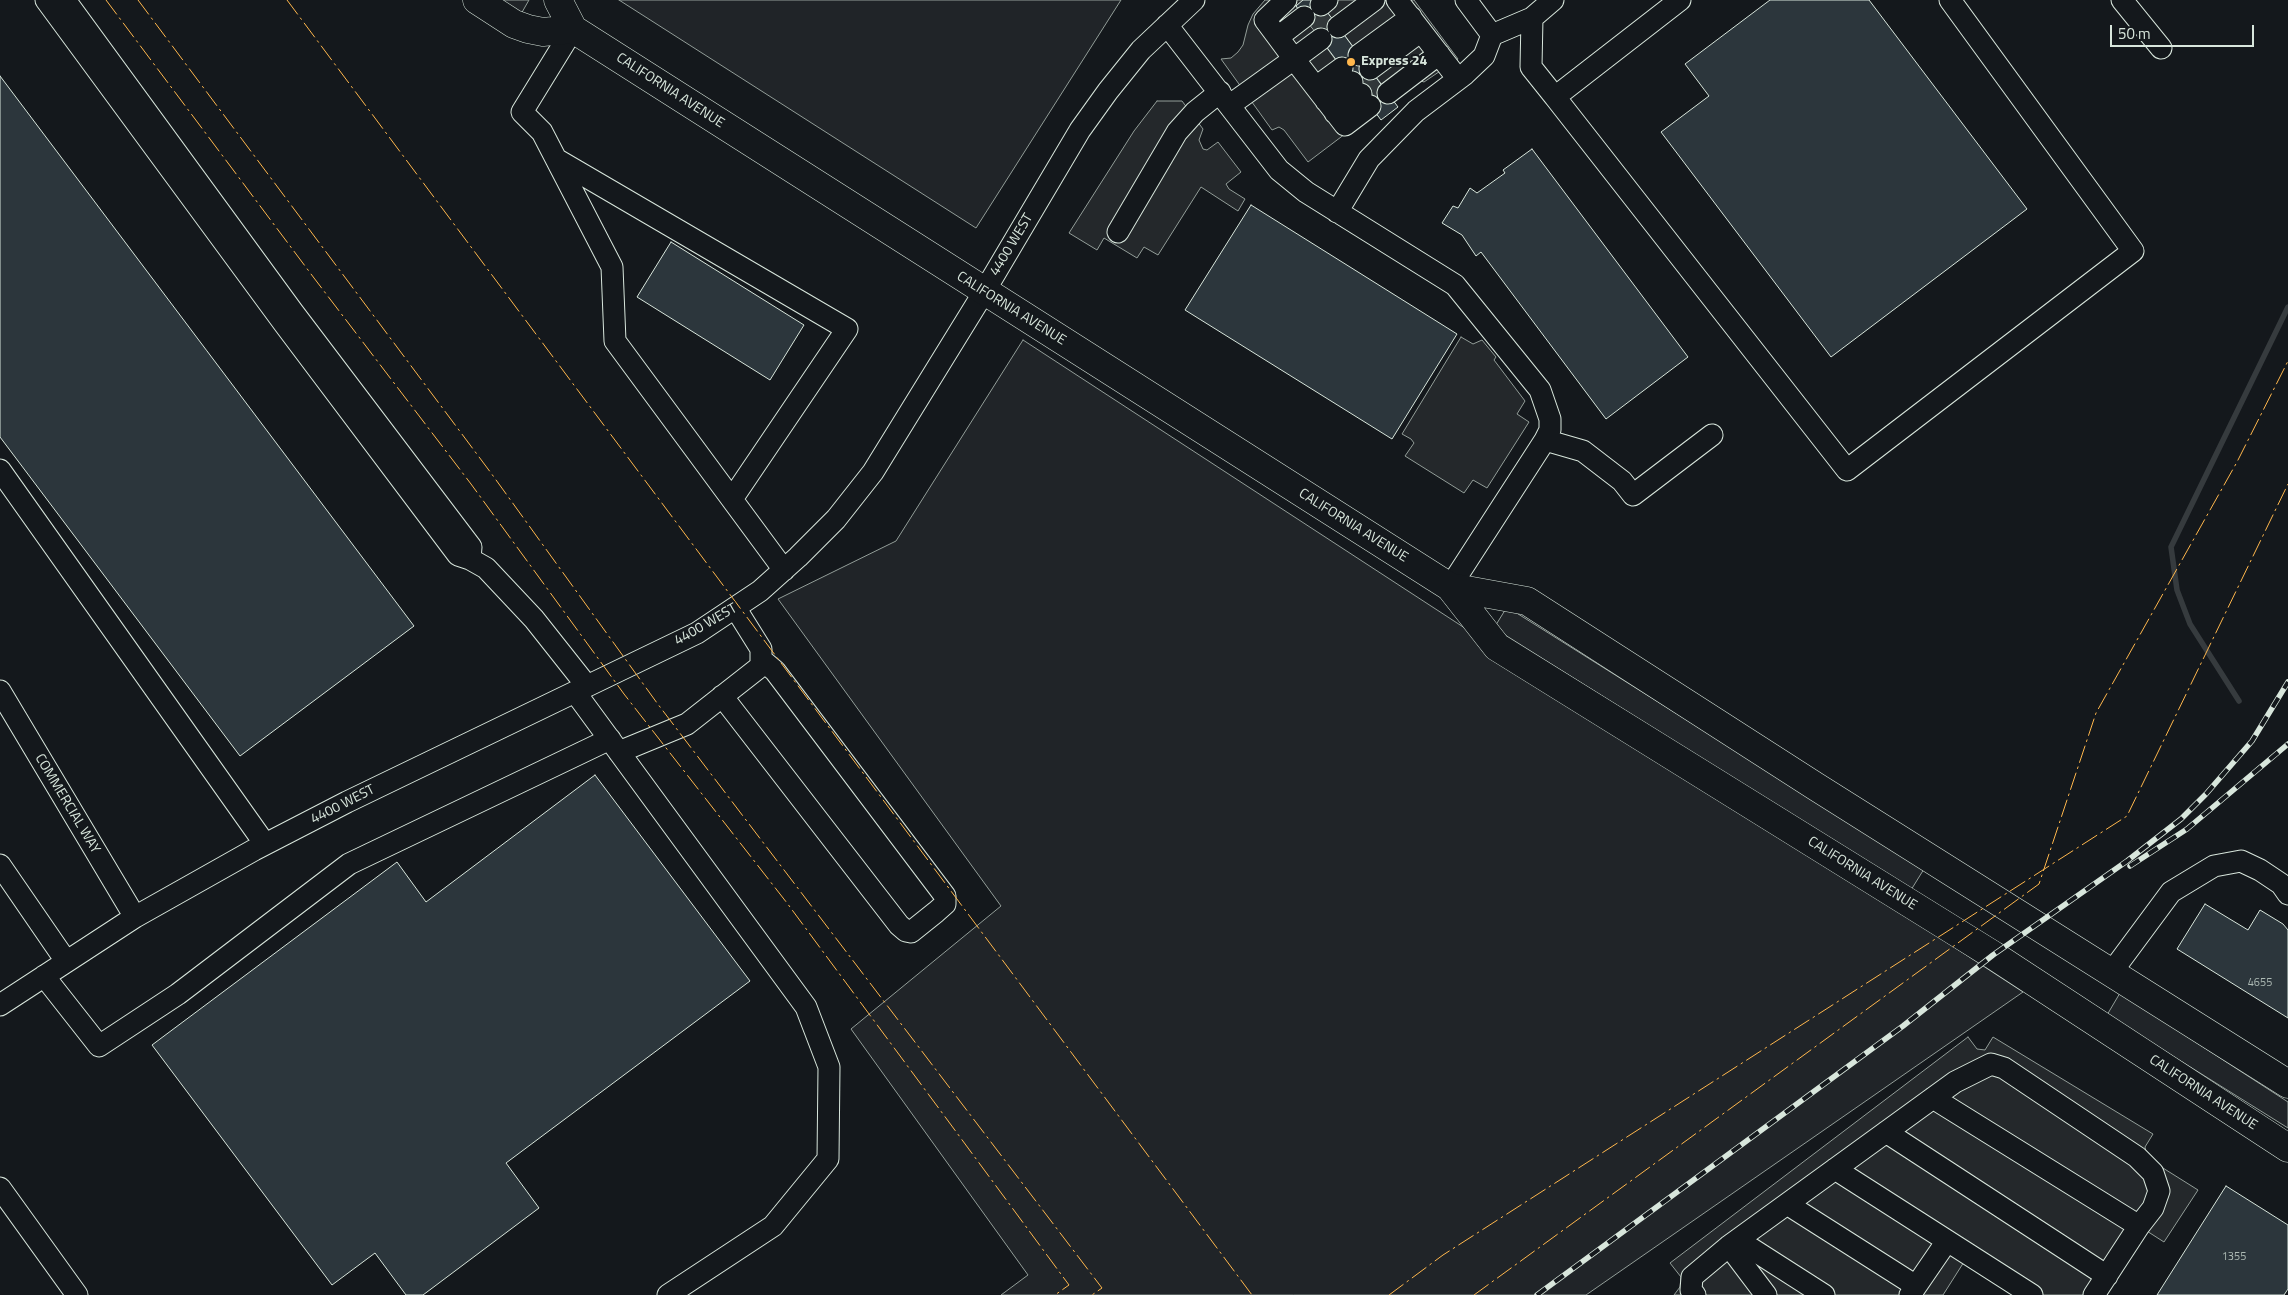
<!DOCTYPE html>
<style>
body{margin:0}
#map{position:relative;width:2288px;height:1295px;overflow:hidden;background:#14181c;font-family:"Titillium Web",sans-serif}
canvas{display:block}
.scale{position:absolute;left:2110px;top:25px;width:144px;height:22px;box-sizing:border-box;border:2px solid #d8e6dc;border-top:0;padding-left:6px;font-size:15px;line-height:18px;white-space:nowrap;color:#d8e6dc;-webkit-text-stroke:4px #14181c;paint-order:stroke}
</style>
<div id="map">
<canvas width="2288" height="1295"></canvas>
<div class="scale">50 m</div>
</div>
<script>
const context = document.querySelector('canvas').getContext('2d');
context.lineJoin = 'round';
function paint(path, color) {
  context.fillStyle = color;
  context.fill(path, 'evenodd');
}
function toPath(rows) {
  const path = new Path2D();
  for (const r of rows) {
    path.moveTo(r[0], r[1]);
    for (let i = 2; i < r.length; i += 2) path.lineTo(r[i], r[i + 1]);
  }
  return path;
}
function trace(path, color, width, dash) {
  context.strokeStyle = color;
  context.lineWidth = width;
  context.lineCap = dash ? 'butt' : 'round';
  context.setLineDash(dash || []);
  context.stroke(path);
}
function label(font, color, halo, rows, align = 'center') {
  context.font = font + ' "Titillium Web",sans-serif';
  context.lineWidth = 4;
  context.setLineDash([]);
  context.textBaseline = 'middle';
  context.strokeStyle = halo;
  context.fillStyle = color;
  for (const [text, x, y, turn = 0] of rows) {
    context.save();
    context.translate(x, y);
    context.rotate((+turn || 0) * Math.PI / 180);
    context.textAlign = isNaN(turn) ? turn : align;
    if (halo) context.strokeText(text, 0, 0);
    context.fillText(text, 0, 0);
    context.restore();
  }
}
const green = toPath([
 [501,0,529,0,521,14,501,0],
 [619,0,1121,0,976,228,619,0],
 [1023,340,2023,992,1586,1295,1001,1295,1028,1275,851,1029,1001,906,778,599,896,541,1023,340],
 [1507,607,1924,869,1911,890,1494,628,1507,607],
 [2120,993,2288,1102,2288,1128,2107,1015,2120,993]
]);
const parking = toPath([
 [1265,0,1303,0,1296,6,1374,112,1308,162,1284,130,1279,127,1272,130,1221,59,1231,58,1238,52,1243,45,1248,25,1253,14,1265,0],
 [1318,0,1414,0,1458,59,1424,82,1418,80,1392,98,1318,0],
 [1157,101,1182,101,1203,129,1199,140,1203,149,1207,150,1218,142,1241,172,1226,184,1229,189,1245,199,1238,211,1201,187,1158,255,1144,247,1137,258,1104,238,1097,250,1069,233,1134,131,1157,101],
 [1461,337,1473,344,1482,340,1496,357,1494,360,1525,401,1517,414,1529,422,1487,488,1473,480,1464,493,1405,456,1414,443,1411,439,1402,434,1461,337],
 [1968,1037,1977,1049,1985,1050,1993,1037,2153,1134,2145,1147,2147,1158,2198,1190,2164,1242,2139,1226,2094,1295,2032,1295,1969,1254,1943,1295,1674,1295,1680,1287,1681,1277,1670,1263,1968,1037]
]);
const stream = toPath([
 [2239,701,2190,624,2177,590,2171,547,2288,307]
]);
const building = toPath([
 [1303,0,1318,0,1398,107,1381,120,1296,6,1303,0],
 [1770,0,1869,0,2027,209,1831,357,1661,132,1709,96,1685,64,1770,0],
 [0,76,414,626,240,756,0,437,0,76],
 [1532,149,1688,357,1606,419,1481,252,1476,256,1462,235,1442,223,1453,206,1458,208,1470,188,1477,193,1505,173,1503,170,1532,149],
 [1251,205,1457,334,1392,439,1185,310,1251,205],
 [671,242,804,325,770,380,637,297,671,242],
 [595,775,750,981,506,1163,539,1208,423,1295,406,1295,375,1253,332,1285,152,1045,397,862,426,902,595,775],
 [2205,904,2248,930,2260,910,2283,924,2288,930,2288,1018,2177,949,2205,904],
 [2226,1186,2288,1225,2288,1289,2284,1295,2157,1295,2226,1186]
]);
const minorTunnel = toPath([
 [1313,29,1330,17],
 [1361,94,1379,81]
]);
const minor = toPath([
 [46,0,285,325,458,555,470,559,471,547,293,312,65,0],
 [1397,0,1458,79],
 [1466,0,1492,35],
 [2122,0,2161,48],
 [1321,5,1327,0],
 [1532,18,1531,67,1555,97,1680,0],
 [1167,25,1279,170,1306,192,1455,285,1540,390,1550,419,1550,430,1545,440,1450,587],
 [1338,27,1374,0],
 [573,29,522,112,542,132,612,267,615,341,784,570],
 [1492,35,1532,18,1553,0],
 [1278,37,1304,17],
 [1321,39,1294,59,1345,125,1370,106],
 [1359,55,1411,17],
 [1370,69,1421,31],
 [1316,87,1342,68],
 [1388,93,1439,54],
 [1555,97,1847,470,2133,251,1950,0],
 [1326,101,1352,82],
 [1230,105,1294,59,1265,20,1286,0],
 [1335,113,1361,94],
 [556,159,847,329,732,499],
 [1337,212,1369,159,1416,111,1465,74,1484,56,1492,35],
 [1118,232,1177,132,1195,112,1220,92],
 [1545,440,1583,451,1622,481,1633,495,1712,435],
 [0,470,265,844],
 [470,559,486,568,534,619,587,686],
 [0,691,135,917],
 [575,692,806,1007,829,1067,828,1159,773,1226,668,1295],
 [722,696,899,925,906,931,911,932,936,912,945,904,945,896,775,671,762,660],
 [619,752,687,724,761,666,761,649,736,609],
 [0,865,66,961],
 [2111,973,2171,892,2214,866,2241,861,2260,870,2281,884,2288,894],
 [44,976,99,1046,178,994,349,864,610,739],
 [0,1005,135,917,254,850,347,802,697,633,760,591,798,557,836,519,873,472,984,292,1080,130,1108,91,1141,50,1194,0],
 [1933,1098,2139,1226],
 [1886,1132,2107,1276],
 [1835,1169,2032,1295],
 [0,1188,77,1295],
 [1787,1204,1916,1286],
 [1738,1240,1824,1295],
 [1695,1295,1691,1290,1692,1277,1729,1246],
 [1766,1295,1729,1246,1955,1082,1991,1064,2004,1068,2137,1157,2153,1173,2159,1191,2153,1208,2139,1226,2094,1295],
 [1910,1295,1947,1241]
]);
const major = toPath([
 [477,0,514,24,528,29,543,32,573,29],
 [558,0,573,29,1450,587,1497,647,1993,955,2288,1148],
 [1450,587,1527,601,1815,786,2288,1084]
]);
const rail = toPath([
 [2130,866,2187,829,2288,744],
 [1537,1295,1903,1026,1993,955,2127,861,2181,819,2206,794,2252,741,2288,682]
]);
const power = toPath([
 [106,0,314,278,471,484,624,694,787,903,943,1114,1069,1285,1055,1295],
 [138,0,491,473,657,703,1102,1288,1092,1295],
 [287,0,1252,1295],
 [1389,1295,1443,1255,2127,816,2288,484],
 [1474,1295,2039,884,2096,713,2237,462,2288,361]
]);
const markers = [
 [1351,62,5,"#ffb74d"]
];
const numberNames = [
 ["4655",2260,983],
 ["1355",2234,1257]
];
const poiNames = [
 ["Express 24",1361,62]
];
const streetNames = [
 ["CALIFORNIA AVENUE",670,91,33],
 ["4400 WEST",1012,245,-59],
 ["CALIFORNIA AVENUE",1011,309,32],
 ["CALIFORNIA AVENUE",1353,526,32],
 ["4400 WEST",706,625,-30],
 ["COMMERCIAL WAY",67,804,59],
 ["4400 WEST",343,805,-27],
 ["CALIFORNIA AVENUE",1862,874,32],
 ["CALIFORNIA AVENUE",2203,1093,33]
];
paint(green, '#202428');
trace(green, '#939e99', 1);
paint(parking, '#24282b');
trace(parking, '#939e99', 1);
trace(stream, '#363b3e', 5.5);
paint(building, '#2c363c');
trace(building, '#d8e6dc', 1);
trace(minorTunnel, '#313739', 21, [21, 11]);
trace(minor, '#d8e6dc', 23);
trace(major, '#d8e6dc', 29);
trace(minor, '#14181c', 21);
trace(major, '#14181c', 28);
trace(rail, '#d8e6dc', 5.5);
trace(rail, '#14181c', 4, [11]);
trace(power, '#ffb74d', 1, [18, 4, 2.5, 4]);
for (const [x, y, r, color] of markers) {
  const dot = new Path2D();
  dot.arc(x, y, r, 0, 2 * Math.PI);
  context.fillStyle = color;
  context.fill(dot);
  trace(dot, '#14181c', 2);
}
label('11px', '#adbab4', null, numberNames);
label('bold 14px', '#d8e6dc', '#14181c', poiNames, 'left');
label('14px', '#d8e6dc', '#14181c', streetNames);
</script>
